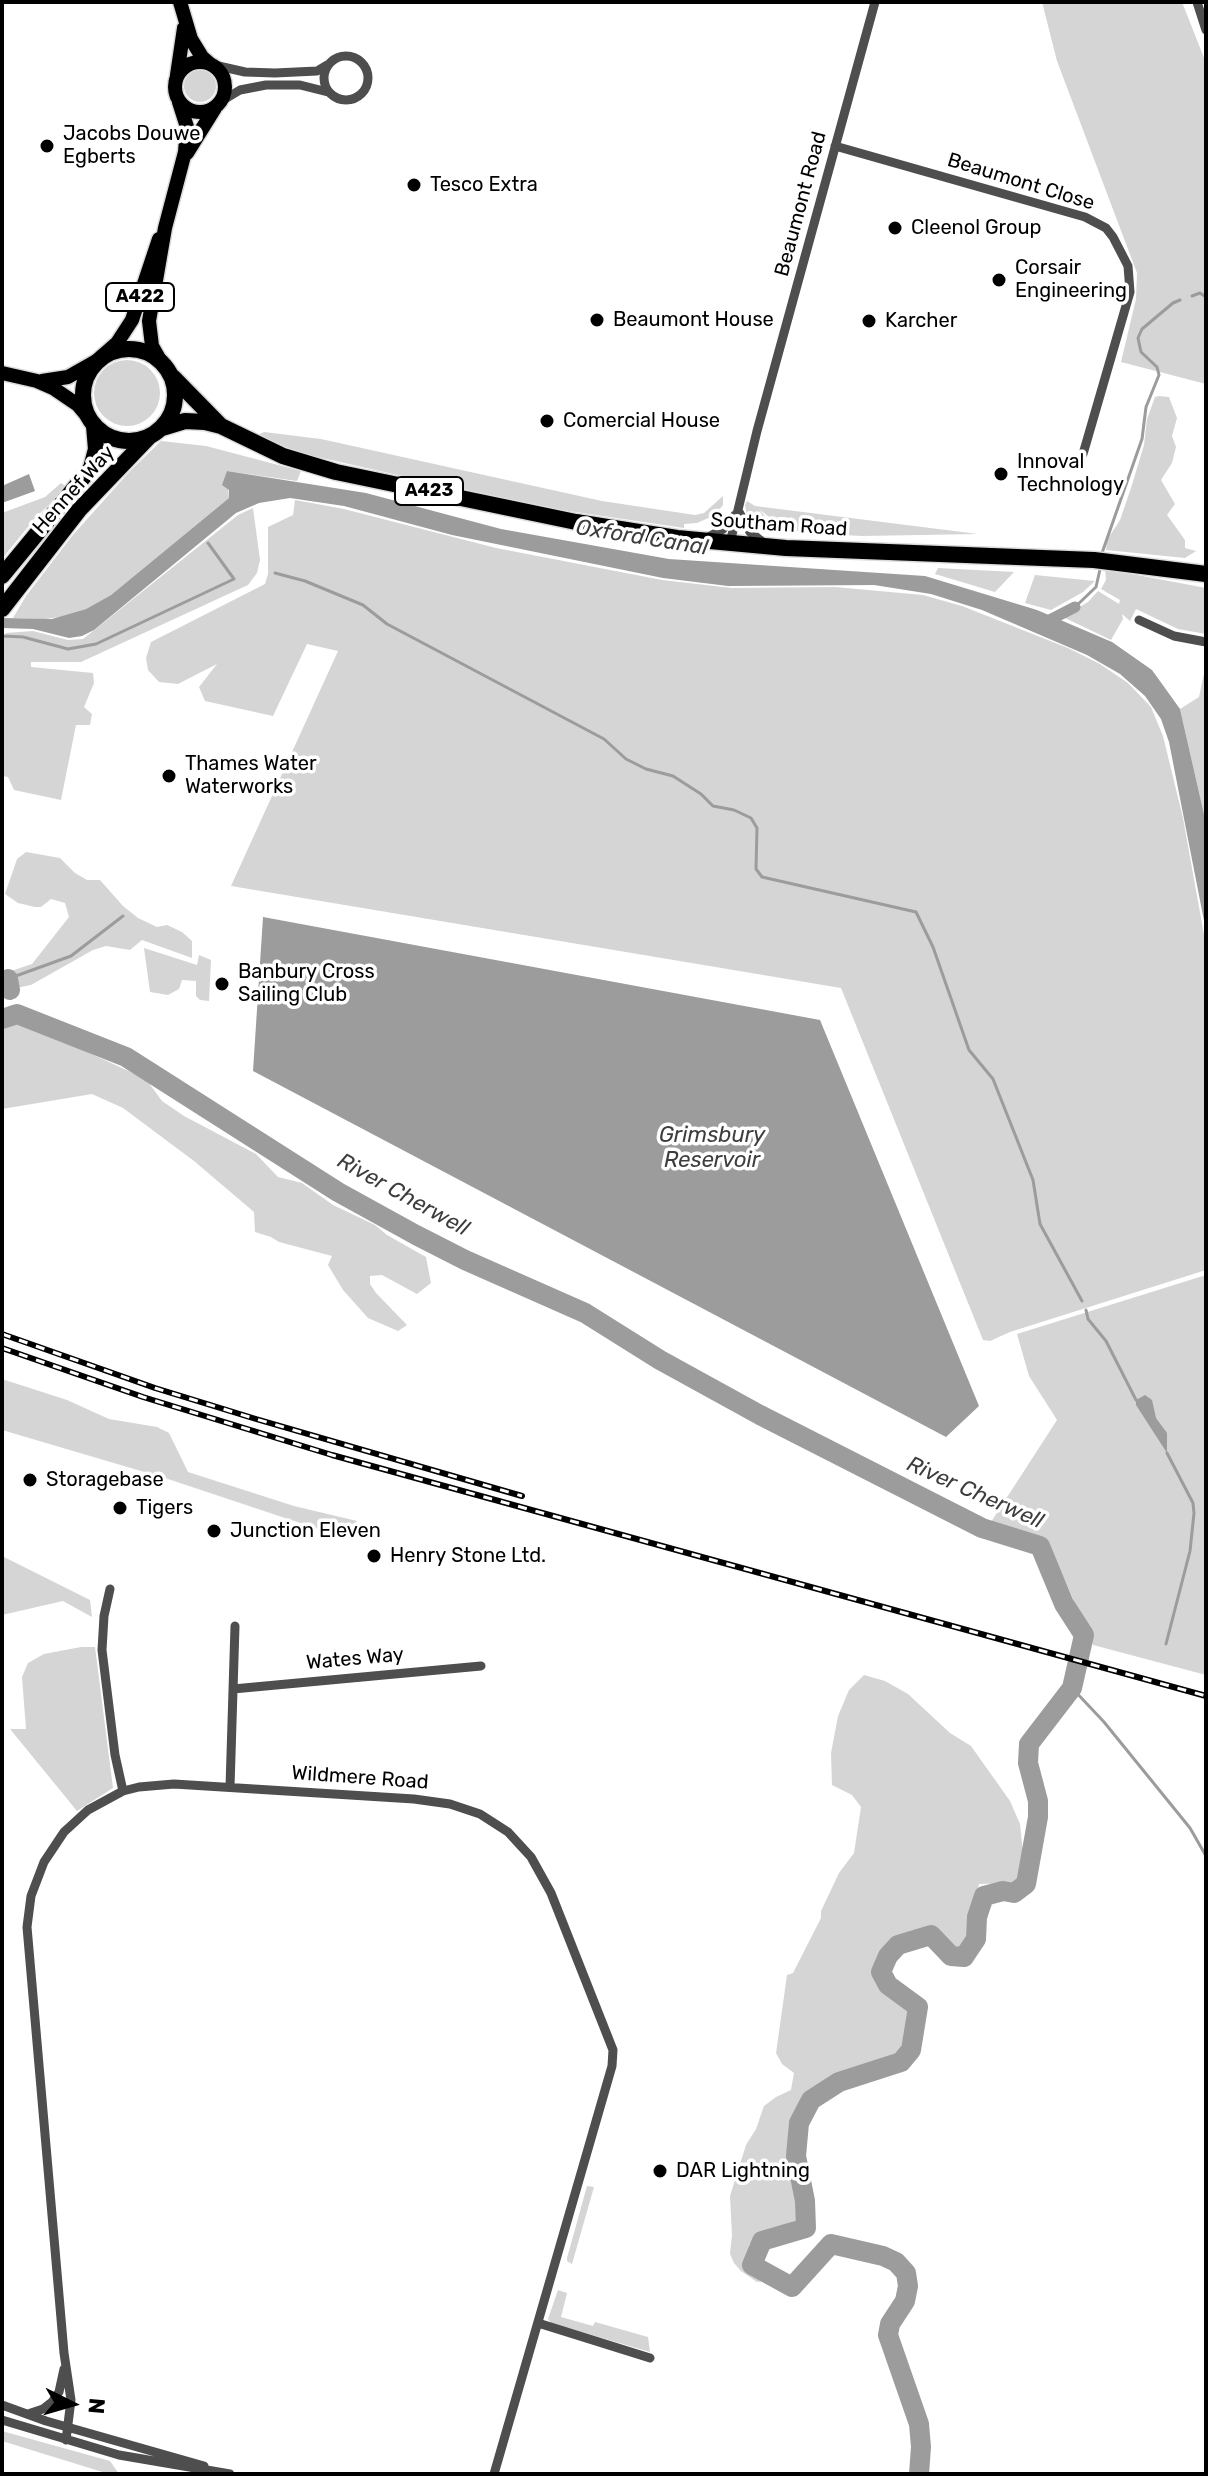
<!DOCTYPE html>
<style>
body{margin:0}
#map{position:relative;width:1208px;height:2476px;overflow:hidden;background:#fff;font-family:Rubik,sans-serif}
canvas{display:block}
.frame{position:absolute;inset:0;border:4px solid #000;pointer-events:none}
.north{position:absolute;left:32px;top:2364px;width:80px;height:80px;-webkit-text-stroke:6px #fff;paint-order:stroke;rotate:95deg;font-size:22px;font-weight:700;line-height:32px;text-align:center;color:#000}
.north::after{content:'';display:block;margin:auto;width:28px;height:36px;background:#000;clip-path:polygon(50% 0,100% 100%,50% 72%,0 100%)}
</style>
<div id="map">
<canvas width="1208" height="2476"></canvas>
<div class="frame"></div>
<div class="north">N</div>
</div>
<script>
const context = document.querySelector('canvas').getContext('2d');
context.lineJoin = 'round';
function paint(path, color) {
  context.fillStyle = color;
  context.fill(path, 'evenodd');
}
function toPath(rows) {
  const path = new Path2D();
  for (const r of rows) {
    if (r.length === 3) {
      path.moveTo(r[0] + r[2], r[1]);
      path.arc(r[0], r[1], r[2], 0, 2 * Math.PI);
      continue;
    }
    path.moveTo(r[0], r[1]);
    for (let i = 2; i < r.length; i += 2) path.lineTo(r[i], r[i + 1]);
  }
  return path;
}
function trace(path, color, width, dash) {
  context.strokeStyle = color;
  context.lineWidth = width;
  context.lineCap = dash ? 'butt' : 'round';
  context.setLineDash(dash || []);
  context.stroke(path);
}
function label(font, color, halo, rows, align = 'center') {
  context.font = font + ' Rubik,sans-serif';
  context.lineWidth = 7;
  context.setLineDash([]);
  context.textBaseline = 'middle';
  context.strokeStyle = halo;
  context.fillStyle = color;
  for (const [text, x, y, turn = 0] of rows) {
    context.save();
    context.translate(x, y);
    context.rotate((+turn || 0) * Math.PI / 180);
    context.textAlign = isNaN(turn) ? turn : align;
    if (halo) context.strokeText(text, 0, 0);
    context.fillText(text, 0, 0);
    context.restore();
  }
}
const green = toPath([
 [1042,2,1182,2,1206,63,1206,384,1121,362,1136,299,1137,273,1057,61],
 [200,86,16],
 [127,393,33],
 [1159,396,1169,397,1177,418,1172,436,1176,447,1172,463,1161,480,1175,504,1167,515,1185,540,1185,548,1196,551,1185,558,1106,550,1107,540,1120,520,1131,488,1144,445,1147,419,1155,397],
 [264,432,321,439,602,501,695,515,704,513,723,496,723,505,715,515,697,523,684,524,684,528,535,506,300,453,258,435],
 [161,441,206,446,301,471,297,481,227,471,229,498,111,595,86,609,60,617,45,619,13,618,26,596,72,536,130,471],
 [61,483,67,487,36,517,2,559,2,513,45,497],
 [295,500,344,509,496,548,662,580,732,588,835,587,923,595,962,606,1068,648,1100,664,1128,683,1151,707,1163,736,1183,818,1206,946,1206,1270,1010,1332,990,1341,983,1340,841,988,231,886,338,651,307,644,273,716,205,701,199,687,217,664,178,684,159,682,148,670,146,658,151,642,265,584,268,574,268,527,293,515],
 [747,501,755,506,978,534,862,536,807,533,783,528,759,509,773,526,789,534,769,534,759,529,759,524,747,515,745,505],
 [253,508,260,560,257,573,248,585,81,662,31,662,31,667,93,673,94,683,84,707,92,714,90,725,76,725,61,800,14,790,8,777,2,776,2,638,6,633,33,631,68,640,83,639,238,515],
 [938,568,1014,572,995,592,935,574],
 [1105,569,1206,588,1206,634,1178,629,1136,609,1130,621,1122,614,1123,619,1111,640,1063,617,1088,602,1098,591,1119,604,1120,600,1101,589,1106,580],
 [1035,575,1095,581,1083,592,1051,610,1025,603],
 [1206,664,1206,823,1180,709,1199,697],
 [26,852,60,858,75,873,87,880,100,880,123,906,138,918,157,927,167,925,182,932,192,941,192,958,142,940,130,950,106,946,93,950,31,985,2,991,2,974,32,964,69,917,65,903,51,899,41,907,35,907,18,903,5,894,17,859],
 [144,948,197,965,199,955,211,960,209,1001,200,1000,196,996,196,981,182,980,179,989,168,995,150,992],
 [15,1019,146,1079,162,1101,184,1116,256,1154,278,1177,302,1183,333,1205,375,1225,387,1235,426,1257,431,1283,417,1294,382,1275,370,1276,370,1284,376,1293,407,1325,398,1331,368,1318,343,1290,328,1265,332,1256,279,1242,271,1237,255,1232,254,1212,194,1161,123,1108,92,1094,2,1109,2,1025],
 [1206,1275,1206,1675,1093,1645,1047,1539,991,1522,1057,1420,1029,1376,1017,1334],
 [2,1379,67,1400,109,1419,157,1427,169,1433,188,1472,294,1506,357,1521,352,1528,339,1528,337,1532,326,1527,323,1530,306,1525,168,1479,2,1430],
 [2,1556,90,1600,92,1617,63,1601,2,1615],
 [81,1647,95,1647,113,1788,77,1811,10,1729,26,1729,22,1677,28,1663,44,1654],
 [864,1675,885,1681,908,1694,950,1733,971,1746,1010,1801,1020,1824,1023,1853,1017,1883,979,1884,972,1918,971,1938,967,1945,953,1951,939,1929,930,1929,903,1939,886,1953,879,1965,879,1975,891,1992,912,2008,913,2020,903,2048,893,2060,866,2064,833,2076,808,2099,793,2129,793,2178,798,2204,797,2220,761,2234,749,2245,751,2269,766,2281,757,2282,741,2271,734,2263,730,2254,732,2235,730,2196,746,2145,756,2129,764,2106,776,2097,791,2090,794,2073,782,2064,776,2053,787,1975,793,1973,821,1918,821,1911,839,1873,854,1853,861,1807,852,1795,832,1785,831,1753,838,1716,849,1690],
 [587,2186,594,2187,572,2264,567,2261,567,2258],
 [558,2290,567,2293,561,2317,593,2326,595,2322,648,2337,650,2352,551,2323,548,2319],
 [2,2431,110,2461,119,2474,109,2474,2,2441]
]);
const water = toPath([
 [227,471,366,493,501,529,669,559,925,576,1037,610,1112,642,1152,670,1180,709,1206,823,1206,931,1169,742,1161,719,1145,696,1120,674,1087,655,982,610,931,594,874,585,728,586,663,578,452,535,344,506,290,498,259,503,236,513,94,630,82,636,69,638,33,629,2,628,2,618,52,619,86,609,111,595,229,498,229,490,222,485],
 [29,474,35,491,2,503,2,486],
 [263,917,820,1020,979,1406,946,1437,253,1071],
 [1145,1395,1152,1400,1156,1418,1167,1433,1167,1453,1136,1405,1136,1400]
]);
const stream = toPath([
 [1192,296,1200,293,1206,297],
 [1102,553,1142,439,1146,407,1159,375,1157,367,1141,352,1138,338,1142,329,1173,303,1180,300],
 [275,573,305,581,363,605,387,624,604,739,626,759,646,769,673,776,701,794,713,806,734,810,751,818,757,828,756,869,762,877,916,912,933,947,969,1050,993,1079,1033,1180,1040,1224,1082,1301],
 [1075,607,1096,587,1101,565],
 [2,636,23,637,68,649,96,644,234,579,208,543],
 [2,981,71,956,123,916],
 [1086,1310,1088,1319,1106,1341,1136,1400],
 [1166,1644,1190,1551,1194,1513,1193,1503,1167,1453],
 [1072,1688,1104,1722,1190,1828,1206,1856]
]);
const canal = toPath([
 [1044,623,1075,607]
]);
const river = toPath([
 [8,979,10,990],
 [2,1019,17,1014,126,1057,338,1192,416,1235,465,1260,585,1313,660,1360,760,1415,982,1528,1040,1546,1064,1604,1084,1635,1072,1688,1029,1744,1028,1763,1038,1801,1038,1817,1026,1884,1014,1893,1003,1891,984,1896,977,1917,976,1939,964,1957,951,1956,931,1935,898,1945,888,1956,881,1972,888,1985,918,2007,911,2050,901,2062,839,2082,811,2100,799,2123,796,2156,805,2201,806,2228,762,2241,752,2265,792,2287,831,2244,883,2256,896,2262,906,2273,908,2286,905,2301,890,2324,888,2335,919,2424,921,2447,919,2474]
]);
const street = toPath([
 [1197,2,1206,30],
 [346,78,22],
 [214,65,245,72,275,73,317,71,327,65],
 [220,102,240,90,266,85,300,85,328,92],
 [835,146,1085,217,1106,228,1113,237,1128,266,1130,292,1083,454],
 [739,512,750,532,764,543],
 [707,538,723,529,735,515],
 [730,543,757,431,875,2],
 [1139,620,1174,636,1206,642],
 [110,1589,104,1616,102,1650,115,1755,123,1791],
 [233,1689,481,1666],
 [230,1787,235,1626],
 [538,2323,650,2358],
 [2,2405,46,2421,204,2466],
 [28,2414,43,2409,52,2402,59,2392,64,2369],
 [2,2420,119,2455,230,2474],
 [66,2440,71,2400,64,2353,27,1927,31,1896,44,1862,64,1832,88,1810,123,1791,139,1787,174,1784,414,1799,450,1804,480,1814,508,1832,531,1857,551,1893,613,2050,612,2066,494,2474]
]);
const primary = toPath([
 [180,2,191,39,202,57,209,63],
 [200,87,25],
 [177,75,184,28],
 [187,153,215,108],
 [101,357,117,343,132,320,159,239],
 [161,362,152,346,149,321,165,228,185,152,187,127,179,102],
 [2,373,37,381,53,388,78,405,88,417],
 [42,381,68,377,98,360]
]);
const highway = toPath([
 [129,395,46],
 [173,377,221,426],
 [162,428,185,421,205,422,221,426,283,456,336,472,576,522,677,538,786,548,1094,560,1206,574],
 [2,576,91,468,96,449,94,426],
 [2,609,79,510,149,437]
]);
const rail = toPath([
 [2,1334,155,1388,256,1419,522,1496],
 [2,1348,143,1397,332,1455,1206,1696]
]);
const markers = [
 [47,146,8,"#000"],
 [414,185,8,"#000"],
 [895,228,8,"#000"],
 [999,280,8,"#000"],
 [597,320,8,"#000"],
 [869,321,8,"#000"],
 [547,421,8,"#000"],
 [1001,474,8,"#000"],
 [169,776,8,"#000"],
 [222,984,8,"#000"],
 [30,1480,8,"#000"],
 [120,1508,8,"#000"],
 [214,1531,8,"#000"],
 [374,1556,8,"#000"],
 [660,2171,8,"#000"]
];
const shields = [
 [140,297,68],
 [429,491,68]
];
const shieldNames = [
 ["A422",140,297],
 ["A423",429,491]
];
const poiNames = [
 ["Jacobs Douwe",63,134],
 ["Egberts",63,157],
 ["Tesco Extra",430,185],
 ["Cleenol Group",911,228],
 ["Corsair",1015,268],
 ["Engineering",1015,291],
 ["Beaumont House",613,320],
 ["Karcher",885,321],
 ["Comercial House",563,421],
 ["Innoval",1017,462],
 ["Technology",1017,485],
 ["Thames Water",185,764],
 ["Waterworks",185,787],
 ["Banbury Cross",238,972],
 ["Sailing Club",238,995],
 ["Storagebase",46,1480],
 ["Tigers",136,1508],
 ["Junction Eleven",230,1531],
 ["Henry Stone Ltd.",390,1556],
 ["DAR Lightning",676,2171]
];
const streetNames = [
 ["Beaumont Close",1021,182,17],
 ["Beaumont Road",801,204,-75],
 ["Hennef Way",74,490,-48],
 ["Southam Road",779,525,4],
 ["Wates Way",355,1659,-5],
 ["Wildmere Road",360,1778,4]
];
const waterNames = [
 ["Oxford Canal",642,538,9],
 ["Grimsbury",712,1136],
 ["Reservoir",712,1161],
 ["River Cherwell",403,1195,29],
 ["River Cherwell",975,1493,24]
];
paint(green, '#d5d5d5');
paint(water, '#9c9c9c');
trace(stream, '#9c9c9c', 3);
trace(canal, '#9c9c9c', 11);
trace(river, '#9c9c9c', 20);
trace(primary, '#dbdbdb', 17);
trace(highway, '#dbdbdb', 19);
trace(street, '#4e4e4e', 9);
trace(primary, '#000', 14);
trace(highway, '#000', 16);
trace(rail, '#000', 6);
trace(rail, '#fff', 3, [9]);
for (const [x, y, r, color] of markers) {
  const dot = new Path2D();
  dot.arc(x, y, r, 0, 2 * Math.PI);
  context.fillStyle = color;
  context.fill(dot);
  trace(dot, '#fff', 3);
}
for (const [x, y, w] of shields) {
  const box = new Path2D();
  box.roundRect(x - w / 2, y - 14, w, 28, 6);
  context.fillStyle = '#fff';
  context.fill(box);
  trace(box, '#000', 2);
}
label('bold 18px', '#000', null, shieldNames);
label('20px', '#000', '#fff', poiNames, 'left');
label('20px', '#000', '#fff', streetNames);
label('italic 22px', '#3d3d3d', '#fff', waterNames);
</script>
